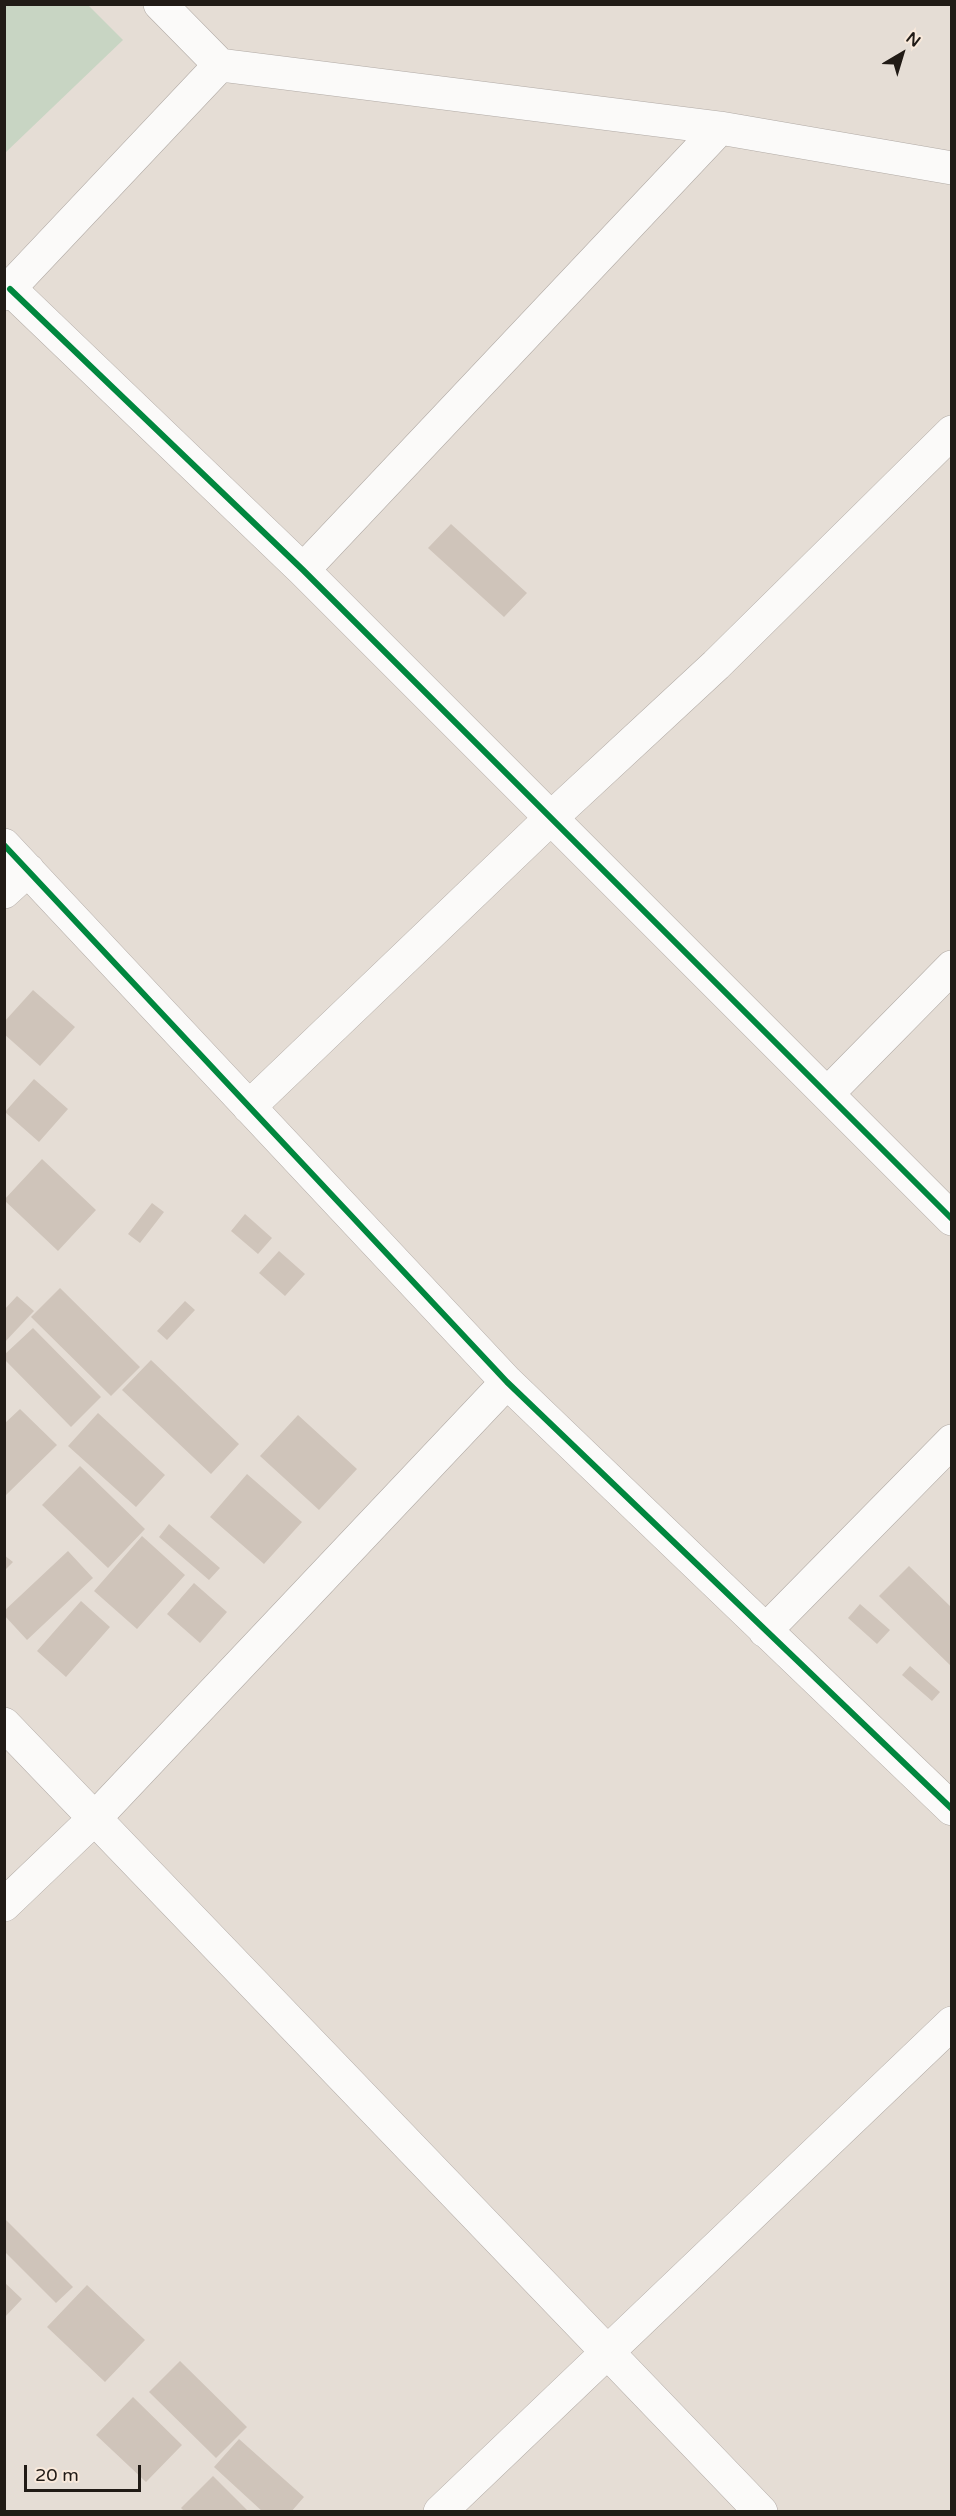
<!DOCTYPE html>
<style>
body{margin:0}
#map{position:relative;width:956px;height:2516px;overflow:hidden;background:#e5ddd5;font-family:"Varela Round",sans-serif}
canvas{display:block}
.frame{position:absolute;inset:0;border:6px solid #211b16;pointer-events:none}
.north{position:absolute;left:872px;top:24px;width:60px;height:60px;-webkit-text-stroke:4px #f9e9db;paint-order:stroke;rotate:38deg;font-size:16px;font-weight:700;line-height:24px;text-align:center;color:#211b16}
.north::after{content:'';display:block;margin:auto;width:21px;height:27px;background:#211b16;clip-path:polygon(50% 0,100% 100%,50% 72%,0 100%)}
.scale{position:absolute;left:24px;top:2465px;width:117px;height:27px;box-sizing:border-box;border:3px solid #211b16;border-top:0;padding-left:8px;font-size:18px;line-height:21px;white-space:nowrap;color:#211b16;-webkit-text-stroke:4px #f9e9db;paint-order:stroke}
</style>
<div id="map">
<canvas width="956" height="2516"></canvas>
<div class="frame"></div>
<div class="north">N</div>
<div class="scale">20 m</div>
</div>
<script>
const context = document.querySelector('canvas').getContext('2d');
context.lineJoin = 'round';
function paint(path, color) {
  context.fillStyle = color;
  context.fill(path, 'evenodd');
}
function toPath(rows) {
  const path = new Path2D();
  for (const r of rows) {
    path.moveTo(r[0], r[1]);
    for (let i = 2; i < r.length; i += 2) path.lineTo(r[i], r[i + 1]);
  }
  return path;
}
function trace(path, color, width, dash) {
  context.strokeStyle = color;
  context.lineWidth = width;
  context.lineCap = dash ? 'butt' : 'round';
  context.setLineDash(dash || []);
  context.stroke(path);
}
const green = toPath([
 [5,4,88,5,123,40,5,153]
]);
const building = toPath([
 [451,524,527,593,504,617,428,548],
 [33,990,75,1027,40,1066,4,1034,4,1022],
 [34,1079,68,1109,39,1142,5,1112],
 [42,1159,96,1210,58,1251,4,1200],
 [152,1203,164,1212,140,1243,128,1234],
 [245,1214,272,1238,258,1254,231,1231],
 [279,1251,305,1274,285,1296,259,1273],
 [60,1288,140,1367,111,1396,31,1317],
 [17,1296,34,1311,4,1343,4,1310],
 [185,1301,195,1310,167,1340,157,1331],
 [33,1328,101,1397,71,1427,4,1359,4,1355],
 [151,1360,239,1444,211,1474,122,1390],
 [20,1409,57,1445,4,1497,4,1424],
 [98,1413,165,1475,136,1507,68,1446],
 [298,1415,357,1469,319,1510,260,1456],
 [80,1466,145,1529,108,1568,42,1505],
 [247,1474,302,1522,264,1564,210,1517],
 [169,1524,220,1568,209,1580,159,1537],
 [142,1536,185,1575,137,1629,94,1591],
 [68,1551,93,1578,27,1640,4,1615,4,1611],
 [4,1555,13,1562,4,1571],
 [909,1566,952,1608,952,1667,879,1596],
 [194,1583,227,1612,200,1643,167,1614],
 [81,1601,110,1627,66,1677,37,1651],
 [860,1604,890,1630,877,1644,848,1618],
 [910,1666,940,1692,932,1701,902,1675],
 [4,2218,73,2287,56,2303,4,2251],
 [4,2282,22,2299,4,2318],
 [87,2285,145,2340,105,2382,47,2327],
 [180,2361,247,2427,216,2458,149,2392],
 [133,2397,182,2445,146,2482,96,2435],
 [239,2439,304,2497,291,2512,263,2512,214,2467],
 [213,2476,249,2512,185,2512,181,2508]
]);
const street = toPath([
 [160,4,220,65,720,128,952,168],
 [10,289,303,570,952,1219],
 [4,294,220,65],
 [303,570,720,128],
 [4,845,507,1382,952,1809],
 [4,892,28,870],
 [828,1093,952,967],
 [249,1107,552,817,716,665,952,432],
 [765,1631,952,1441],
 [4,1724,761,2512],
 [4,1905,95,1818,507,1382],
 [440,2512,952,2023]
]);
const cycleway = toPath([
 [10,289,303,570,952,1219],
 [4,845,507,1382,952,1809]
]);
paint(green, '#c8d5c3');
paint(building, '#cfc4ba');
trace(street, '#b1aaa5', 34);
trace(street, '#fbfaf9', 33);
trace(cycleway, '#00873e', 6);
</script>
